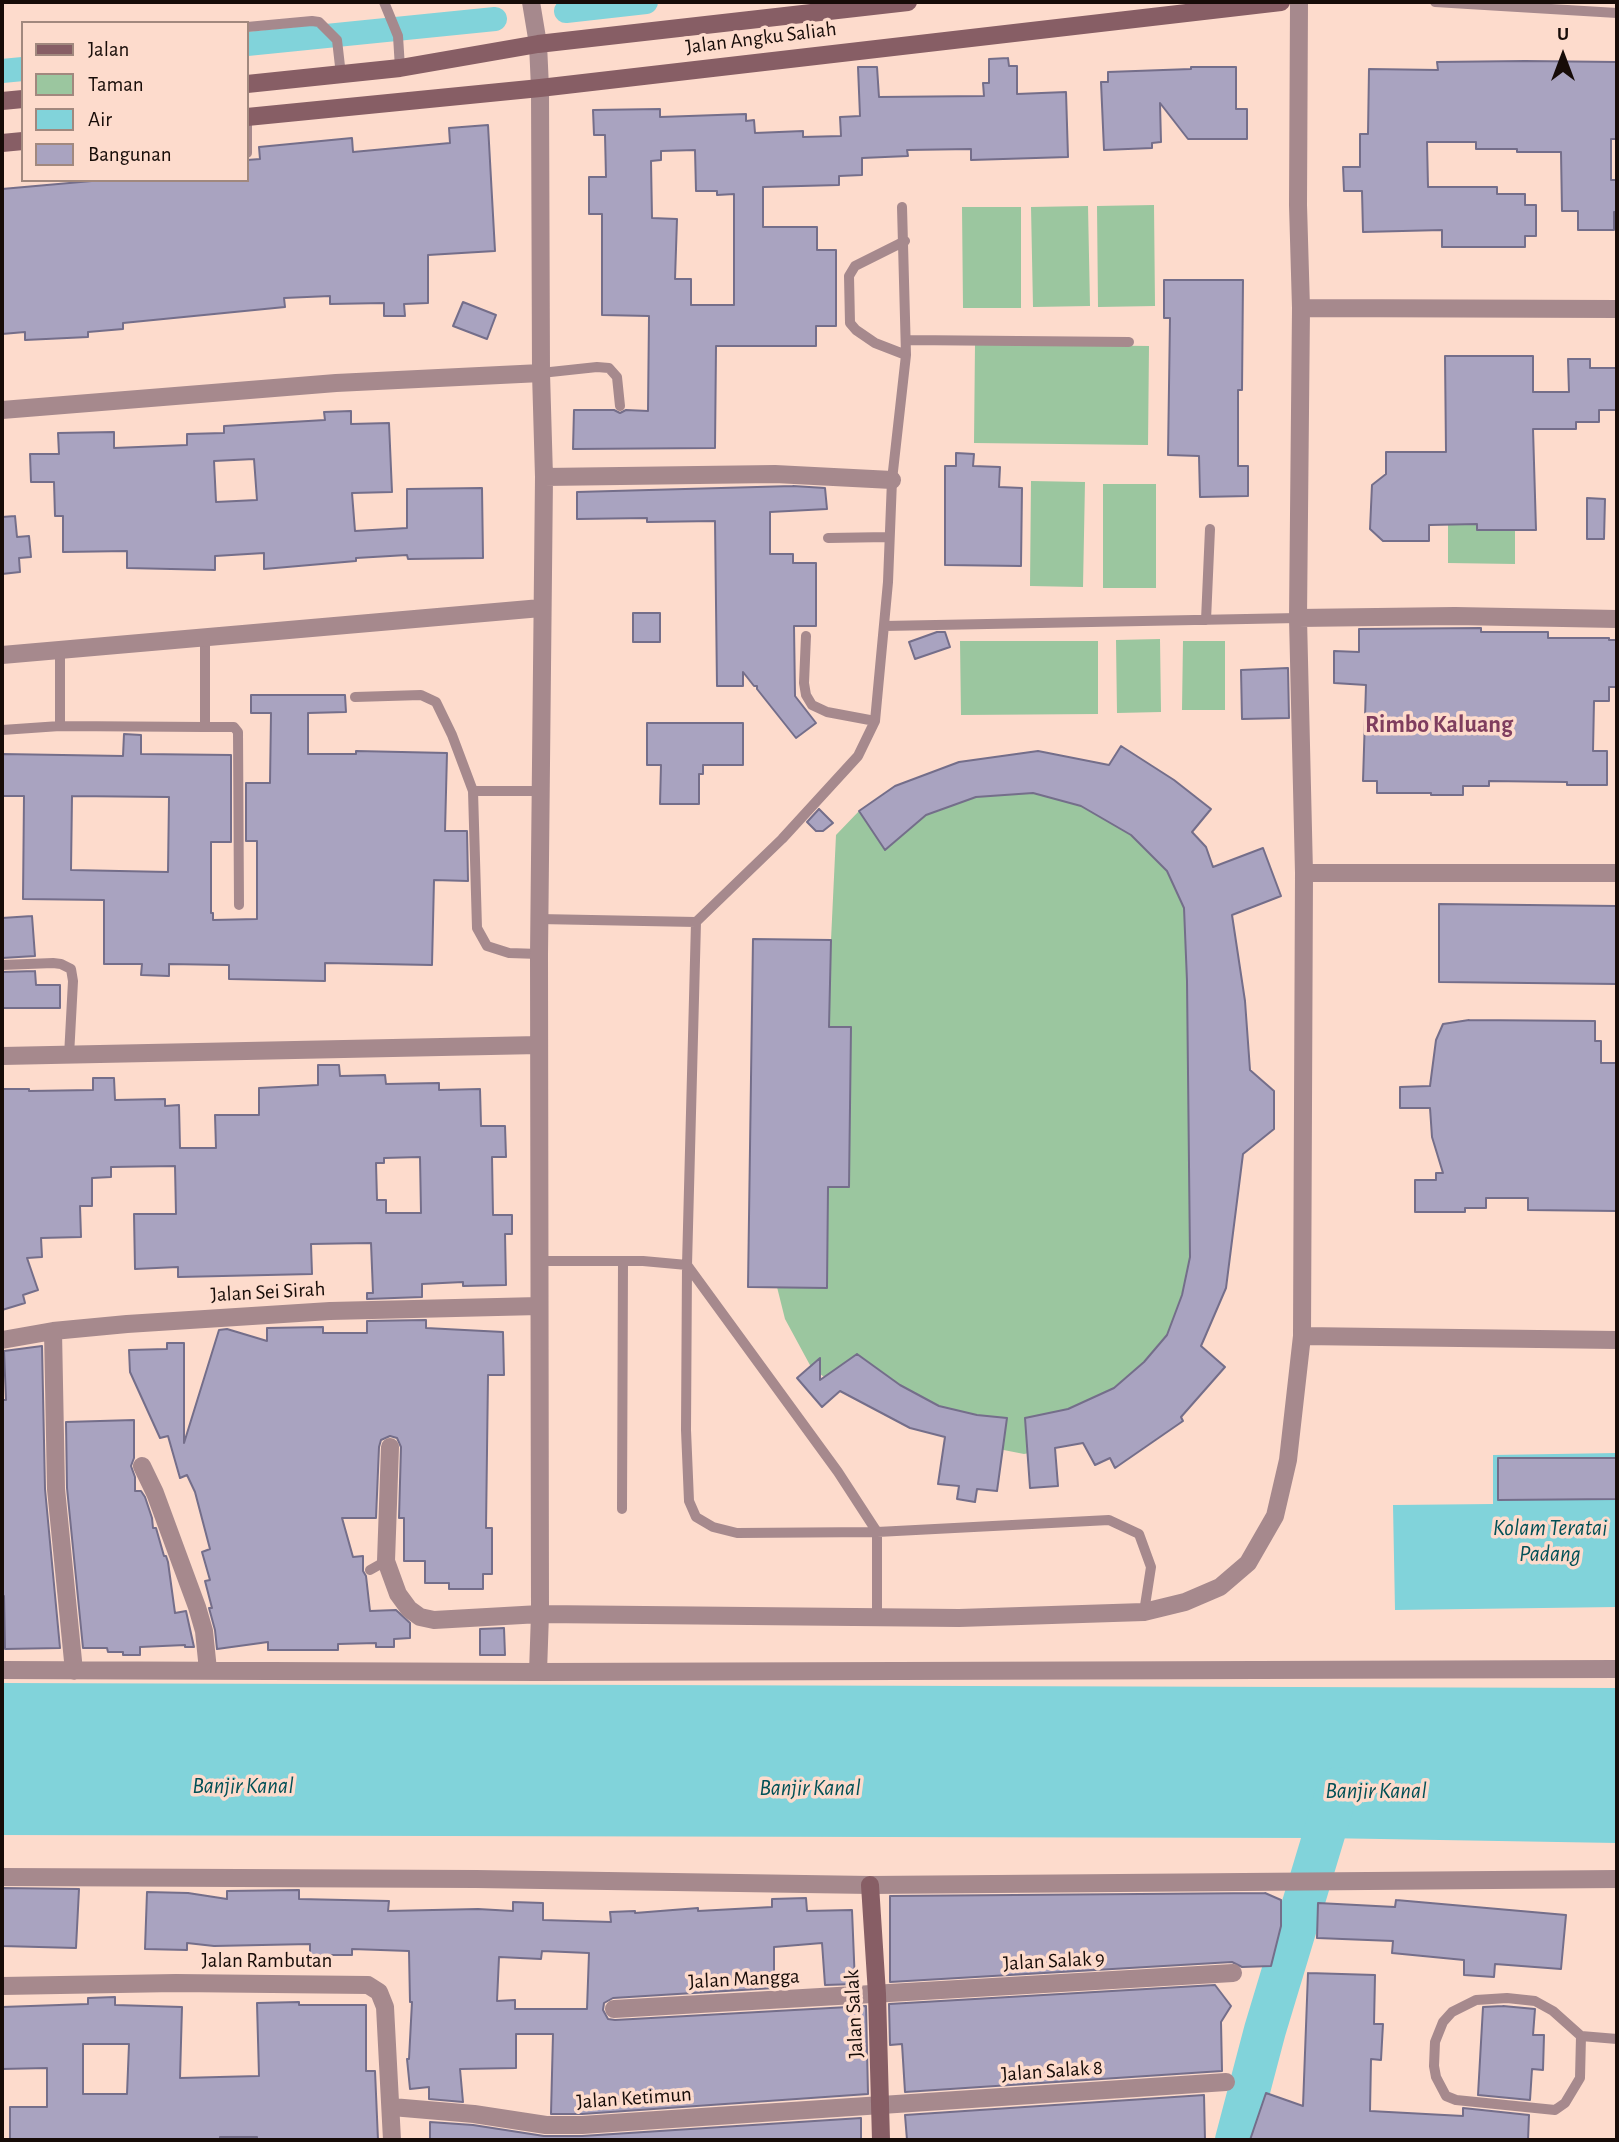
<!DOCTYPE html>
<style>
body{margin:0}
#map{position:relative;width:1619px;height:2142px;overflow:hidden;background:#fddbcc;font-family:"Alegreya Sans",sans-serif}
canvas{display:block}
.frame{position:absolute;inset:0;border:4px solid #170c08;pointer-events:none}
.legend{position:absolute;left:21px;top:21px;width:228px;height:161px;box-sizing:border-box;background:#fddbcc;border:2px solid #a1887e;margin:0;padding:9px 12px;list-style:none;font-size:21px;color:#170c08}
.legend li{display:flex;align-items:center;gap:14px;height:35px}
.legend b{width:35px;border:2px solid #a1887e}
.north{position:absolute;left:1528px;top:21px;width:70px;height:70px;-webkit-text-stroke:5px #fddbcc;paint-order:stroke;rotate:0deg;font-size:19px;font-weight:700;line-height:28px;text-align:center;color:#170c08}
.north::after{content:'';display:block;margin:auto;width:24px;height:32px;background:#170c08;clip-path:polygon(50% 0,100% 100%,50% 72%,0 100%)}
</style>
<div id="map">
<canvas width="1619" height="2142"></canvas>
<div class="frame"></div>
<ul class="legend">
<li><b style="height:9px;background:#875e65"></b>Jalan</li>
<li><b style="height:19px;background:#9bc69f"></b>Taman</li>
<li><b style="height:19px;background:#81d3da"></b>Air</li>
<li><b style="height:19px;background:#a9a3c0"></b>Bangunan</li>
</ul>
<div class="north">U</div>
</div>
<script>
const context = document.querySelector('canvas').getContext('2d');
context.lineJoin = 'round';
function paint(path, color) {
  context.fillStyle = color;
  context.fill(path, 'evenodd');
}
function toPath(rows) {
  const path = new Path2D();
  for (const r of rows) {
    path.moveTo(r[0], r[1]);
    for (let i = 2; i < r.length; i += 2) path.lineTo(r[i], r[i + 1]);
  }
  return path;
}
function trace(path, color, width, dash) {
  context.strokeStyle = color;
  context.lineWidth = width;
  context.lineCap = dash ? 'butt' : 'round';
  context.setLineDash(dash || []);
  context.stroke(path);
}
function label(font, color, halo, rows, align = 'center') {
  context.font = font + ' "Alegreya Sans",sans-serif';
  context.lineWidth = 7;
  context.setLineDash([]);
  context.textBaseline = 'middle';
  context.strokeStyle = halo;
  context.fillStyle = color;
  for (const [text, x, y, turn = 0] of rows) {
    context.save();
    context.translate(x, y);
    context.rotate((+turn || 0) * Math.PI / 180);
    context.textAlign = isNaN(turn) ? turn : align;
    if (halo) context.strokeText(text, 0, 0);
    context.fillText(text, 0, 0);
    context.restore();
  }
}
const green = toPath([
 [1154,205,1155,306,1098,307,1097,206],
 [1088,206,1090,306,1033,307,1031,207],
 [962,207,1021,207,1021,308,963,308],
 [975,344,1149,346,1148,445,974,443],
 [1031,481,1085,482,1083,587,1030,586],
 [1103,484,1156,484,1156,588,1103,588],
 [1448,525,1477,525,1477,531,1515,531,1515,564,1448,563],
 [1160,639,1161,712,1117,713,1116,640],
 [960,641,1098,641,1098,714,961,715],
 [1183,641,1225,641,1225,710,1182,710],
 [1038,751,1105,764,1156,793,1206,847,1233,919,1245,1001,1250,1070,1274,1091,1274,1129,1243,1154,1226,1288,1202,1342,1087,1442,1024,1454,963,1442,910,1428,849,1396,811,1367,785,1319,777,1287,748,1287,753,939,831,940,836,835,860,810,895,786,959,762]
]);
const water = toPath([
 [1617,1453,1617,1607,1395,1610,1393,1505,1493,1504,1493,1455],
 [2,1683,1617,1688,1617,1843,1322,1838,2,1835]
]);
const canal = toPath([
 [566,11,646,2],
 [247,44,495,19],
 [2,71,23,69]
]);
const river = toPath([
 [1236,2140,1265,2030,1338,1788]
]);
const building = toPath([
 [1008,58,1009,66,1017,66,1017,94,1066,92,1068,157,971,160,971,149,907,150,908,156,862,158,862,175,839,176,839,185,763,187,763,227,817,227,817,250,836,250,836,326,816,326,816,346,716,346,715,448,573,449,574,410,614,410,620,413,626,410,648,411,649,316,602,315,602,214,589,214,589,177,606,177,605,135,594,135,593,110,660,109,660,117,746,114,746,121,754,120,755,133,803,131,803,137,841,136,840,117,860,116,858,67,877,67,879,97,984,96,983,83,989,83,989,59,1008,58],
 [695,150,696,191,717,191,717,195,734,194,734,305,691,305,691,279,675,279,677,219,652,218,651,161,661,160,661,151,695,150],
 [1525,61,1617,62,1617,139,1611,139,1611,180,1617,180,1617,212,1614,212,1614,230,1578,230,1578,211,1562,211,1561,152,1517,152,1517,149,1476,149,1476,142,1427,142,1428,187,1497,187,1497,194,1525,194,1525,205,1536,205,1536,236,1525,236,1525,247,1442,247,1442,230,1363,232,1362,191,1344,191,1343,167,1360,167,1360,134,1368,134,1369,69,1438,70,1437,62,1525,61],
 [1191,67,1236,67,1236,109,1247,109,1247,139,1188,139,1160,103,1161,142,1152,143,1152,148,1104,150,1101,82,1108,82,1108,72,1191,69,1191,67],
 [488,125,495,251,428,255,428,303,404,304,405,316,384,316,384,303,330,304,330,296,284,298,285,307,123,323,123,329,88,332,88,337,25,340,25,332,2,334,2,189,103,180,247,180,247,160,260,159,259,147,352,138,353,152,450,143,449,128,488,125],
 [1164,280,1243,280,1242,390,1238,390,1238,466,1248,466,1248,496,1200,497,1199,456,1168,455,1170,318,1164,318,1164,280],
 [463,302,496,315,487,339,453,326,463,302],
 [1445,356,1533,356,1533,392,1569,392,1568,359,1590,359,1590,368,1617,368,1617,410,1599,410,1599,422,1576,422,1576,429,1533,429,1536,530,1477,530,1477,524,1429,525,1429,541,1383,541,1370,529,1372,485,1386,474,1386,452,1446,452,1445,356],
 [351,411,351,424,389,423,392,492,352,493,355,531,407,528,407,489,482,488,483,558,408,559,407,555,356,558,356,561,264,569,264,553,215,556,215,570,127,568,127,551,63,552,63,516,55,516,54,482,31,482,30,454,59,454,58,433,114,432,114,448,187,445,187,434,224,433,224,426,325,420,324,412,351,411],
 [254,459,257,500,216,502,214,461,254,459],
 [956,453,974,454,973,466,1000,467,999,487,1022,488,1021,566,945,565,945,466,956,466,956,453],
 [793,486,825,488,827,509,770,512,770,554,793,554,793,563,816,563,816,626,794,626,795,696,816,723,796,738,757,689,757,686,754,686,743,672,743,686,717,686,715,521,647,522,647,518,577,519,577,492,793,486],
 [1587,498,1605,499,1604,539,1587,539,1587,498],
 [15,516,17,537,29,536,31,557,19,558,20,572,2,574,2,517,15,516],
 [633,613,660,613,660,642,633,642,633,613],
 [1481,628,1481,632,1548,632,1548,638,1609,638,1609,640,1617,640,1617,687,1609,687,1609,701,1594,701,1593,751,1607,751,1607,785,1567,785,1567,782,1489,781,1489,786,1463,786,1463,795,1431,795,1431,793,1377,793,1377,781,1363,781,1366,685,1334,683,1334,651,1359,652,1359,629,1481,628],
 [937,632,945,632,950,647,915,659,909,642,937,632],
 [1288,668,1289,718,1242,719,1241,670,1288,668],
 [251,695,345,695,346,712,308,713,308,754,356,754,356,751,447,753,445,831,467,831,468,881,434,880,432,965,325,963,325,981,229,979,229,965,169,964,169,976,141,975,142,964,104,964,104,900,23,899,24,796,2,796,2,754,123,756,124,734,141,735,141,754,231,755,231,842,211,842,211,913,213,913,213,920,257,919,257,841,246,841,246,783,270,783,271,713,251,713,251,695],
 [72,796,169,797,168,872,71,870,72,796],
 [647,723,743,723,743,765,703,765,703,774,699,774,699,804,660,804,661,765,647,765,647,723],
 [1121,746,1174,780,1211,809,1192,832,1206,847,1213,867,1263,848,1281,896,1232,915,1245,1001,1250,1070,1274,1091,1274,1129,1243,1154,1226,1288,1201,1346,1225,1367,1181,1417,1183,1421,1115,1468,1110,1458,1095,1465,1083,1443,1055,1448,1058,1486,1030,1488,1025,1418,1068,1409,1114,1388,1144,1362,1167,1335,1182,1295,1190,1257,1187,981,1184,908,1167,871,1131,835,1081,806,1033,793,976,797,926,815,885,850,859,811,895,786,959,762,1038,751,1109,765,1121,746],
 [819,809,833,823,823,831,816,831,807,822,819,809],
 [1439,904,1617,906,1617,984,1439,982,1439,904],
 [32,916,35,956,2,958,2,918,32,916],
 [753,939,831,940,829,1027,851,1027,849,1187,828,1187,827,1288,748,1287,753,939],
 [35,971,36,985,60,985,60,1008,2,1008,2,972,35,971],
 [1469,1020,1595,1021,1595,1041,1601,1041,1601,1063,1617,1063,1617,1211,1528,1210,1528,1198,1486,1198,1486,1208,1465,1208,1465,1212,1415,1212,1415,1180,1436,1180,1436,1173,1443,1173,1432,1137,1430,1108,1400,1108,1400,1087,1430,1086,1436,1040,1443,1024,1469,1020],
 [318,1065,339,1065,340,1076,385,1075,386,1084,439,1083,439,1090,480,1089,481,1126,505,1126,506,1157,492,1157,493,1215,512,1215,512,1234,505,1234,506,1285,463,1286,463,1282,422,1284,422,1297,367,1299,367,1293,373,1293,371,1243,311,1244,312,1274,178,1277,178,1267,135,1269,134,1214,176,1214,175,1166,111,1167,111,1177,92,1178,92,1206,80,1206,81,1237,41,1238,42,1257,27,1258,38,1290,23,1295,25,1303,2,1310,2,1089,29,1089,29,1091,93,1090,93,1078,114,1078,115,1100,165,1099,165,1106,179,1105,180,1148,216,1148,215,1115,259,1115,259,1088,318,1085,318,1065],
 [420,1157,421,1213,386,1213,386,1200,377,1200,376,1163,384,1163,384,1158,420,1157],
 [426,1320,426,1328,503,1332,504,1375,488,1375,486,1528,492,1528,492,1574,483,1574,483,1589,449,1589,449,1583,425,1583,425,1561,404,1561,404,1518,399,1518,401,1447,397,1438,390,1436,381,1440,379,1447,376,1518,342,1518,353,1557,363,1556,363,1571,366,1576,370,1611,396,1610,410,1623,410,1638,394,1639,394,1647,376,1647,376,1643,338,1644,338,1650,268,1650,268,1642,217,1649,215,1630,209,1608,212,1608,205,1581,210,1580,202,1552,210,1549,195,1492,187,1475,180,1478,168,1436,160,1438,130,1372,129,1350,167,1349,167,1343,184,1343,184,1443,219,1330,227,1329,267,1341,267,1328,323,1327,323,1333,367,1333,367,1321,426,1320],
 [42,1346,45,1489,60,1648,5,1649,4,1596,2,1596,2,1400,6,1400,4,1351,42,1346],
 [857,1354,900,1385,939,1406,977,1415,1007,1418,997,1491,977,1489,975,1502,957,1499,959,1486,938,1484,945,1437,910,1428,840,1391,822,1407,797,1378,820,1358,820,1380,857,1354],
 [134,1420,134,1458,131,1466,135,1477,135,1491,141,1491,145,1497,152,1518,153,1528,156,1528,164,1556,166,1556,168,1562,175,1613,186,1611,194,1647,185,1647,185,1645,140,1647,140,1655,123,1655,123,1652,108,1652,107,1648,83,1648,67,1488,66,1422,134,1420],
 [1498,1458,1617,1458,1617,1499,1498,1500,1498,1458],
 [504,1628,505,1655,480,1655,480,1629,504,1628],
 [2,1888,79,1889,76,1948,2,1946,2,1888],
 [299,1890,299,1899,389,1901,388,1911,478,1909,513,1911,513,1902,543,1903,543,1920,611,1922,610,1912,635,1911,635,1913,698,1908,698,1911,772,1907,772,1899,806,1898,807,1911,852,1910,855,1984,825,1985,822,1943,774,1947,774,1988,613,1998,604,2003,603,2010,608,2019,615,2020,866,2006,868,2094,582,2114,551,2114,553,2034,516,2034,516,2068,460,2069,463,2102,429,2099,429,2087,410,2089,407,2059,409,2059,412,2002,410,2002,409,1951,352,1949,352,1955,310,1955,310,1944,214,1946,187,1943,187,1950,145,1949,147,1892,188,1893,227,1899,227,1891,299,1890],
 [542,1951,589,1953,587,2009,515,2009,515,2000,497,2001,499,1957,541,1959,542,1951],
 [1265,1893,1281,1900,1281,1926,1271,1966,1242,1967,1232,1962,890,1982,890,1896,1265,1893],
 [1396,1900,1566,1915,1561,1969,1495,1964,1494,1977,1464,1975,1464,1960,1392,1953,1393,1941,1317,1938,1318,1903,1395,1907,1396,1900],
 [1308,1973,1375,1975,1374,2024,1383,2024,1381,2060,1371,2059,1370,2111,1463,2116,1463,2108,1529,2115,1528,2140,1250,2140,1266,2093,1303,2106,1308,1973],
 [1215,1985,1231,2006,1221,2022,1222,2071,905,2092,902,2044,890,2045,889,2004,1215,1985],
 [115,1997,115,2005,182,2007,180,2078,259,2076,257,2003,299,2002,299,2005,366,2005,366,2071,375,2071,378,2140,257,2140,257,2137,220,2137,220,2140,10,2140,10,2107,47,2107,47,2068,2,2069,2,2007,88,2004,88,1998,115,1997],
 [83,2044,129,2044,127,2094,83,2094,83,2044],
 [1503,2006,1535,2009,1533,2035,1544,2035,1543,2070,1532,2069,1530,2100,1478,2095,1483,2007,1503,2006],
 [1204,2095,1205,2140,907,2140,905,2115,1204,2095],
 [861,2118,861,2140,430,2140,430,2122,473,2125,544,2136,582,2136,861,2118]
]);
const lane = toPath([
 [384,2,398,36,400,68],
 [1435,2,1617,13],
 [247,27,312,21,319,22,337,40,341,75],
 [247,153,247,117],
 [902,207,906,355,892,480,888,582,875,721,858,756,782,839,696,922,687,1265,686,1430,689,1501,696,1517,713,1527,737,1533,877,1532,1109,1520,1139,1534,1151,1567,1144,1612],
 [905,241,855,266,849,276,850,323,856,330,875,343,906,355],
 [907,340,1129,342],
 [541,373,597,367,609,368,617,377,620,406],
 [828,538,889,537],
 [1206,620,1210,529],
 [884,626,1298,618],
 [806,636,804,683,806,695,812,705,827,712,875,721],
 [60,651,60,726,205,727,205,638],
 [355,697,421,695,436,702,452,735,473,791],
 [205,727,234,727,238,732,239,905],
 [2,730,60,726],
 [539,919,696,922],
 [539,954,509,953,487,946,477,928,473,791,541,791],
 [2,965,53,963,61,964,71,969,73,981,69,1056],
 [539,1261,643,1261,687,1265,838,1472,877,1532,877,1618],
 [622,1509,623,1261],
 [370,1570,386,1561],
 [1581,2036,1580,2078,1565,2103,1555,2110,1456,2100,1446,2096,1436,2077,1434,2066,1435,2042,1443,2022,1452,2012,1476,2000,1507,1998,1535,2001,1553,2011,1581,2036,1617,2039]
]);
const street = toPath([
 [531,2,538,44,540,88,541,373,544,477,539,954,540,1614,538,1672],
 [1301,308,1617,309],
 [2,410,336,383,541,373],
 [544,477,775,474,892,480],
 [1298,618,1455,616,1617,619],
 [2,655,541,608],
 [1304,873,1617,873],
 [2,1056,539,1045],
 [53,1331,56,1489,74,1671],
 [1302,1336,1617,1340],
 [2,1340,53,1331,127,1324,330,1311,539,1306],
 [390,1447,386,1561,398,1594,409,1609,420,1617,434,1620,540,1614,959,1618,1144,1612,1185,1602,1220,1587,1248,1563,1275,1516,1288,1460,1302,1336,1304,873,1298,618,1301,308,1298,205,1299,2],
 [142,1466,155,1493,197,1607,204,1631,208,1670],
 [2,1670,538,1672,1617,1669],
 [2,1877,476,1879,870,1885,1617,1879],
 [2,1986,176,1983,368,1985,379,1992,385,2007,392,2140],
 [614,2009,1233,1973],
 [392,2107,474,2114,546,2125,582,2125,1226,2082]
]);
const secondary = toPath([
 [247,84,400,68,538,44,908,2],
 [2,101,23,99],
 [247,117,540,88,1281,2],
 [2,143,23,141],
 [870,1885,877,1994,881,2140]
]);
const streetNames = [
 ["Jalan Angku Saliah",761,38,-7],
 ["Jalan Sei Sirah",268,1292,-3],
 ["Jalan Rambutan",267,1961],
 ["Jalan Salak 9",1054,1961,-3],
 ["Jalan Mangga",744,1979,-3],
 ["Jalan Salak",854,2014,-93],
 ["Jalan Salak 8",1052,2071,-4],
 ["Jalan Ketimun",634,2098,-4]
];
const waterNames = [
 ["Kolam Teratai",1550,1528],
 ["Padang",1550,1554],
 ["Banjir Kanal",243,1786],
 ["Banjir Kanal",810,1788],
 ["Banjir Kanal",1376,1791]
];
const quarterNames = [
 ["Rimbo Kaluang",1439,725]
];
paint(green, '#9bc69f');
paint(water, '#81d3da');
trace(canal, '#81d3da', 24);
trace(river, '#81d3da', 42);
paint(building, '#a9a3c0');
trace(building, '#746e8a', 2);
trace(lane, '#a6898d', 10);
trace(street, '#a6898d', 18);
trace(secondary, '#875e65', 18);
label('21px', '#170c08', '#fddbcc', streetNames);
label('italic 23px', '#025056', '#fddbcc', waterNames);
label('bold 24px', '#7f3d5e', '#fddbcc', quarterNames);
</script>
